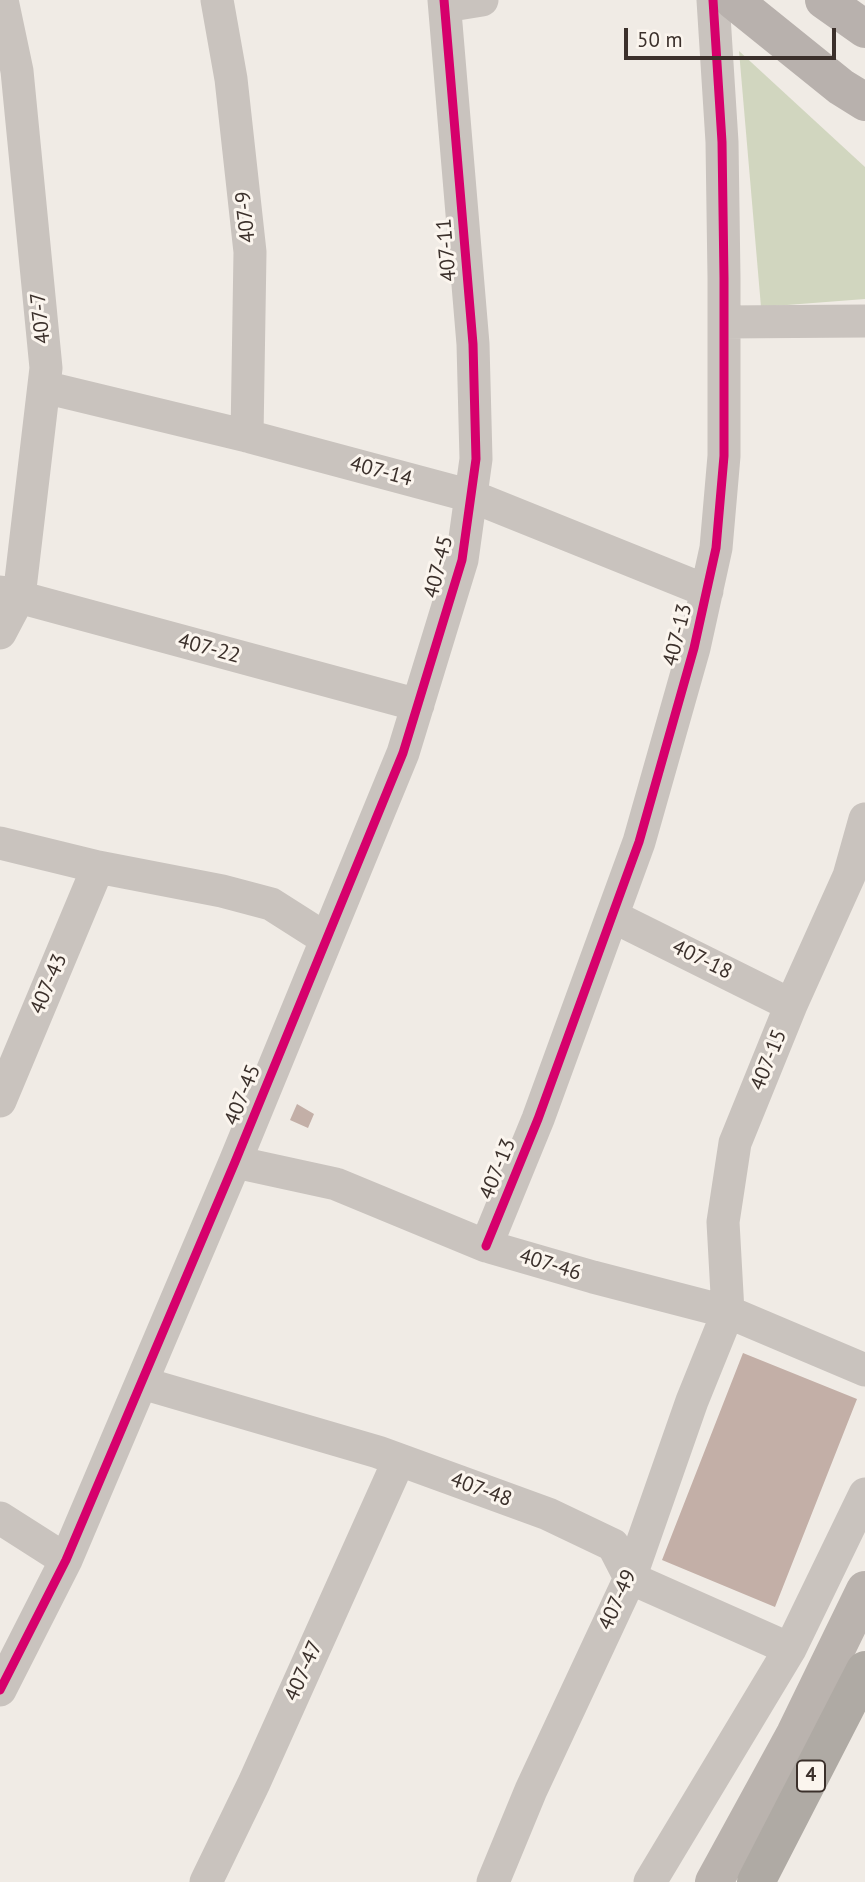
<!DOCTYPE html>
<style>
body{margin:0}
#map{position:relative;width:865px;height:1882px;overflow:hidden;background:#f0ebe5;font-family:"PT Sans",sans-serif}
canvas{display:block}
.scale{position:absolute;left:624px;top:28px;width:212px;height:32px;box-sizing:border-box;border:4px solid #3b302b;border-top:0;padding-left:9px;font-size:21px;line-height:24px;white-space:nowrap;color:#3b302b;-webkit-text-stroke:5px #fbf5ee;paint-order:stroke}
</style>
<div id="map">
<canvas width="865" height="1882"></canvas>
<div class="scale">50 m</div>
</div>
<script>
const context = document.querySelector('canvas').getContext('2d');
context.lineJoin = 'round';
function paint(path, color) {
  context.fillStyle = color;
  context.fill(path, 'evenodd');
}
function toPath(rows) {
  const path = new Path2D();
  for (const r of rows) {
    path.moveTo(r[0], r[1]);
    for (let i = 2; i < r.length; i += 2) path.lineTo(r[i], r[i + 1]);
  }
  return path;
}
function trace(path, color, width, dash) {
  context.strokeStyle = color;
  context.lineWidth = width;
  context.lineCap = dash ? 'butt' : 'round';
  context.setLineDash(dash || []);
  context.stroke(path);
}
function label(font, color, halo, rows, align = 'center') {
  context.font = font + ' "PT Sans",sans-serif';
  context.lineWidth = 6;
  context.setLineDash([]);
  context.textBaseline = 'middle';
  context.strokeStyle = halo;
  context.fillStyle = color;
  for (const [text, x, y, turn = 0] of rows) {
    context.save();
    context.translate(x, y);
    context.rotate((+turn || 0) * Math.PI / 180);
    context.textAlign = isNaN(turn) ? turn : align;
    if (halo) context.strokeText(text, 0, 0);
    context.fillText(text, 0, 0);
    context.restore();
  }
}
const green = toPath([
 [739,51,865,167,865,299,761,307]
]);
const building = toPath([
 [297,1104,314,1114,308,1128,290,1120],
 [743,1353,857,1399,775,1607,662,1560]
]);
const street = toPath([
 [217,0,231,79,250,252,247,436],
 [445,6,482,0],
 [724,322,865,321],
 [44,387,247,436,471,496,707,591],
 [0,592,418,705],
 [0,633,19,597,46,368,17,71,2,0],
 [0,843,98,867,222,891,271,904,326,939],
 [612,916,791,1005],
 [0,1101,98,867],
 [235,1162,336,1184,486,1246,593,1277,728,1312,865,1370],
 [486,1246,538,1119,639,842,694,648,716,548,724,456,724,278,722,142,713,0],
 [142,1383,378,1452,548,1514,613,1545,630,1578,790,1649],
 [0,1518,66,1560],
 [0,1690,66,1560,235,1162,403,753,462,560,476,459,473,344,444,0],
 [206,1882,254,1783,399,1460],
 [493,1882,531,1790,630,1578,692,1401,728,1312,723,1222,735,1143,791,1005,849,876,865,819],
 [650,1882,790,1649,865,1494]
]);
const secondary = toPath([
 [714,1882,795,1734,865,1590]
]);
const primary = toPath([
 [733,0,841,87,865,102],
 [824,0,865,29]
]);
const highway = toPath([
 [756,1882,865,1670]
]);
const cycleway = toPath([
 [486,1246,538,1119,639,842,694,648,716,548,724,456,724,278,722,142,713,0],
 [0,1690,66,1560,235,1162,403,753,462,560,476,459,473,344,444,0]
]);
const shields = [
 [811,1776,28]
];
const shieldNames = [
 ["4",811,1776]
];
const streetNames = [
 ["407-9",246,217,-96],
 ["407-11",447,250,-95],
 ["407-7",41,318,-96],
 ["407-14",381,472,15],
 ["407-45",439,567,-76],
 ["407-13",678,635,-76],
 ["407-22",209,649,15],
 ["407-18",702,960,26],
 ["407-43",49,984,-67],
 ["407-15",769,1060,-68],
 ["407-45",243,1095,-68],
 ["407-13",498,1169,-68],
 ["407-46",550,1265,17],
 ["407-48",481,1490,20],
 ["407-49",618,1600,-66],
 ["407-47",304,1671,-66]
];
paint(green, '#d1d6bf');
paint(building, '#c3afa7');
trace(street, '#c9c3be', 33);
trace(secondary, '#bab3ae', 38);
trace(primary, '#b8b1ad', 38);
trace(highway, '#afaaa4', 38);
trace(cycleway, '#d6006c', 9);
for (const [x, y, w] of shields) {
  const box = new Path2D();
  box.roundRect(x - w / 2, y - 15.5, w, 31, 5);
  context.fillStyle = '#fbf5ee';
  context.fill(box);
  trace(box, '#3b302b', 2);
}
label('bold 19px', '#3b302b', null, shieldNames);
label('21px', '#3b302b', '#fbf5ee', streetNames);
</script>
